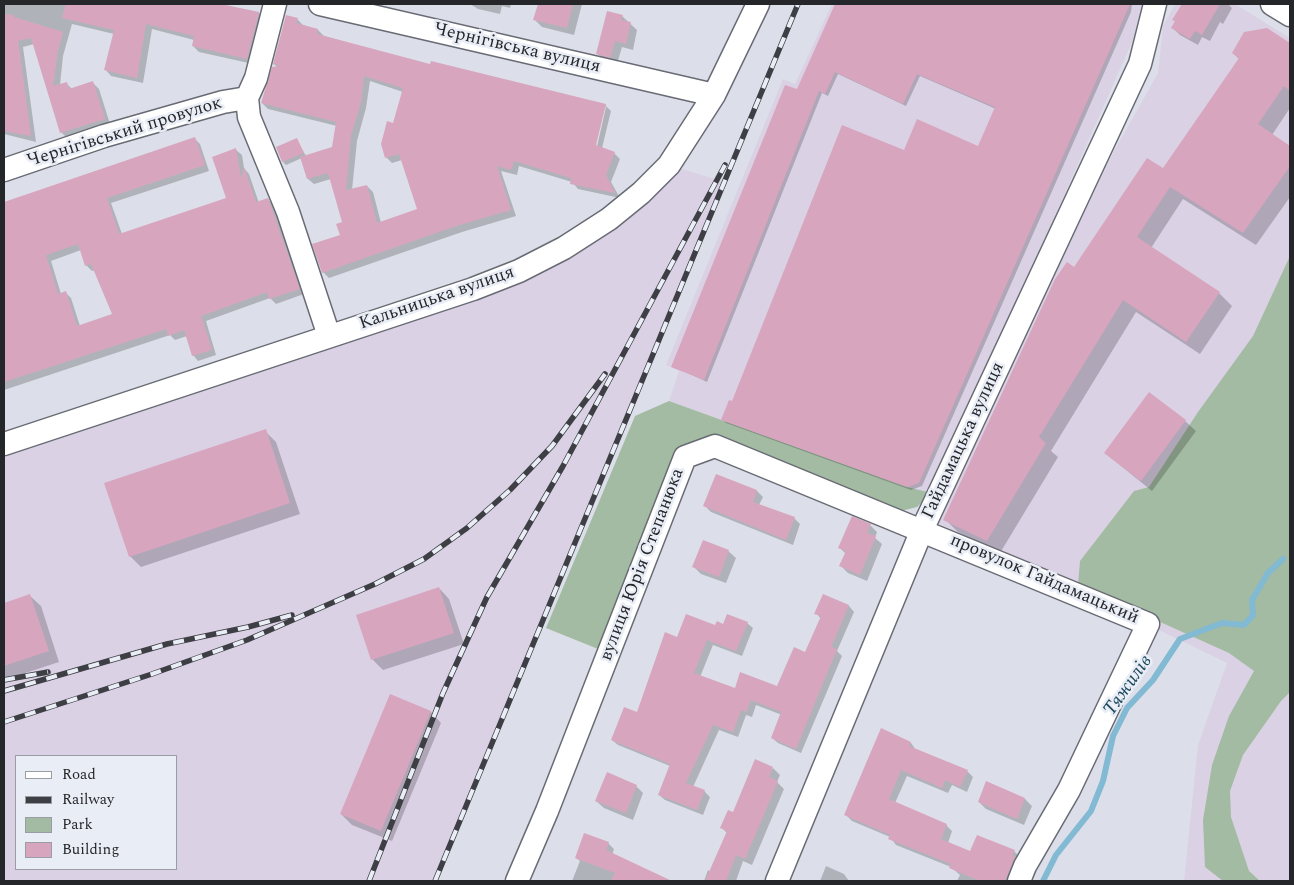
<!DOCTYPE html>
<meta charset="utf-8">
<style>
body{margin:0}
#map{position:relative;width:1294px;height:885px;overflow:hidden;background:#dcdfe9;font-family:Spectral,serif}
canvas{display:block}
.frame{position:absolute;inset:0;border:5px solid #25262a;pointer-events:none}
.legend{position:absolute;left:15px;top:755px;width:162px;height:115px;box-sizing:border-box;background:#e9edf6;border:1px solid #9b9da4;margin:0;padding:6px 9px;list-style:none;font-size:15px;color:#25262a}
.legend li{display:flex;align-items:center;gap:10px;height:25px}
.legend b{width:25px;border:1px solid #9b9da4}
</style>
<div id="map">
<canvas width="1294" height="885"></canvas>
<div class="frame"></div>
<ul class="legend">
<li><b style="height:6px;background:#fff"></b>Road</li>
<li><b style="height:6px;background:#3e3f44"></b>Railway</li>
<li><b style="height:14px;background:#a3bba2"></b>Park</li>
<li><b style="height:14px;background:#d8a5be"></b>Building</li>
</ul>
</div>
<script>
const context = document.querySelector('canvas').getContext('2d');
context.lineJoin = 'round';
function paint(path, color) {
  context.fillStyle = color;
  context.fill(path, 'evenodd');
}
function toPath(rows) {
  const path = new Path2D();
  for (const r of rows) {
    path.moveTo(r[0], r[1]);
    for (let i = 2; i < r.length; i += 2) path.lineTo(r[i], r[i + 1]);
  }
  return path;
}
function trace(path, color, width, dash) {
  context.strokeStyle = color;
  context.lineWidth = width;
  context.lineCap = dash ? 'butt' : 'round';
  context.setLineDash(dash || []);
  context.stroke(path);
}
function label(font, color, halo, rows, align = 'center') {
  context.font = font + ' Spectral,serif';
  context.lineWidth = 5;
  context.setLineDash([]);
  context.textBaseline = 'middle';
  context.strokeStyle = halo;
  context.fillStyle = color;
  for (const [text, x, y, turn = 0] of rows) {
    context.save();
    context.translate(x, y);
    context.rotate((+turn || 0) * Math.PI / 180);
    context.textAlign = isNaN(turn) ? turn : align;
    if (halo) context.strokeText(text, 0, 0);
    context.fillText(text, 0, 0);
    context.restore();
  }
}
const industrial = toPath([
 [832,4,1142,4,1133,40,932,493,907,487,669,401,679,371,666,365,783,79,795,84],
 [1175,4,1235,4,1290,38,1290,881,1184,881,1198,745,1227,663,936,522,1112,155,1158,73,1163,26],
 [669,165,725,182,435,881,4,881,4,444,519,271],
 [16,756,176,756,176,869,16,869]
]);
const green = toPath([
 [1290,256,1290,692,1281,701,1243,755,1230,791,1231,817,1249,871,1260,881,1223,881,1205,867,1203,820,1212,765,1229,716,1254,671,1229,653,1078,585,1080,561,1134,491,1149,487,1198,412,1253,336],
 [669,401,907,487,932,493,917,507,901,511,716,441,682,453,603,651,546,628,635,416]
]);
const shadow = toPath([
 [4,4,189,4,207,8,208,4,215,4,259,13,265,19,253,64,199,52,193,46,194,40,152,29,143,83,111,76,105,69,114,34,72,24,63,56,60,85,66,83,72,89,93,83,99,89,110,124,67,138,61,132,34,44,23,47,36,142,4,134],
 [470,4,511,4,510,8,502,6,500,14,478,9],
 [539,4,582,4,574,35,542,27,535,20],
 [837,4,871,4,849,51,873,63,901,4,1132,4,1131,12,922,486,911,490,726,423,723,420,905,151,978,148,996,109,920,76,906,106,838,74,828,96,822,93,707,382,673,366],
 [1184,4,1228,4,1232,8,1223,24,1220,22,1210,41,1202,37,1198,45,1180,35,1173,28,1176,22,1174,20],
 [622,16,637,30,633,50,622,47,617,64,605,61,598,54],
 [297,19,303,25,318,30,324,36,431,66,605,105,611,111,602,148,614,153,620,159,611,182,620,198,578,189,572,182,519,166,517,175,501,171,516,216,462,232,329,278,323,272,341,235,344,223,331,179,314,184,308,179,302,158,286,165,283,162,297,140,306,156,333,148,337,126,268,109,262,103,278,68,274,64],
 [370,81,403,92,386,157,392,163,402,160,419,210,381,223,373,192,367,186,352,190,357,141,366,108],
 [604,107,606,107,596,151,594,151],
 [1267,29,1290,44,1290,108,1272,135,1290,147,1290,197,1256,245,1183,199,1151,248,1219,293,1232,306,1200,354,1136,312,1051,451,1058,457,1000,553,958,532,945,519,1075,269,1163,170,1239,59,1233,53],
 [195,139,200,144,209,171,111,203,122,234,227,199,236,150,242,155,244,168,249,174,259,203,268,199,273,205,304,294,276,304,270,298,206,321,216,355,198,361,193,355,187,336,175,340,170,335,4,390,4,203],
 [81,250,86,265,92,271,95,270,113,315,80,326,71,298,65,292,61,294,51,261],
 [1185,421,1196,431,1152,491,1105,453],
 [265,431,276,442,300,514,141,567,130,556],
 [717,475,757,491,763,497,759,505,794,518,800,524,793,545,711,512,705,506],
 [870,525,877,532,875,538,882,544,867,581,848,573,841,566,846,554,840,548],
 [728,551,736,558,726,583,701,574,694,567],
 [439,588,449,599,464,644,383,670,373,660,358,615],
 [824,595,849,606,854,612,837,651,842,656,801,753,778,743,772,738,782,715,756,705,752,717,746,715,738,737,719,730,693,787,704,791,710,797,703,815,665,800,659,795,670,766,618,745,612,740,638,713,678,638,724,625,747,623,753,628,742,656,713,645,700,677,735,689,778,688,806,654,821,619,816,613],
 [30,596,41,606,59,662,4,680,4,604],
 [390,695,431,712,441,723,392,841,352,825,341,814],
 [882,730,911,743,916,750,967,771,973,777,967,792,952,785,948,793,907,776,895,803,946,825,952,831,948,843,971,852,1014,851,1020,857,1013,881,957,881,960,875,951,867,896,845,890,837,852,821,846,815],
 [773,768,780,775,777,782,784,789,752,865,743,861,736,881,704,881,708,870,711,872,727,833,722,828],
 [987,783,1025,799,1032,806,1024,825,986,809,979,802],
 [636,786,643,793,633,820,604,808,596,801],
 [608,843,614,849,612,855,656,878,655,881,572,881,580,861,576,858],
 [826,866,844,874,849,881,820,881]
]);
const stream = toPath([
 [1043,881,1056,855,1091,811,1103,781,1113,736,1127,708,1153,680,1180,639,1222,623,1244,625,1253,615,1252,600,1268,573,1283,559]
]);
const building = toPath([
 [66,4,221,4,259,12,247,59,192,46,194,36,146,24,137,78,104,70,114,30,62,18],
 [538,4,573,4,567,28,533,20],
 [835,4,1130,4,919,483,907,487,721,420,729,400,732,401,842,125,904,150,917,119,978,146,995,107,917,74,903,104,835,72,825,94,819,91,704,380,671,367,785,85,797,89],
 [1182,4,1220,4,1202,35,1195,31,1190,39,1171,28,1175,21,1172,20],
 [607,11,623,15,621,20,631,22,626,44,615,41,610,58,596,54],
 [4,14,14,15,14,17,63,32,58,50,53,86,67,82,69,89,93,81,105,119,60,133,31,38,18,41,31,136,4,131],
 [286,15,298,18,296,23,318,29,317,34,430,64,431,61,606,104,596,145,615,152,606,175,615,193,570,184,571,178,514,161,511,170,497,166,511,210,456,226,322,273,312,244,340,235,336,224,342,222,328,173,307,179,300,157,332,147,336,122,261,103,272,67,280,66,273,64],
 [364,76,403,88,393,123,387,121,381,144,385,158,399,154,417,209,377,223,367,185,346,190,351,135,361,102],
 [1267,28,1290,43,1290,91,1284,86,1258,124,1290,146,1290,166,1243,233,1170,187,1137,237,1220,292,1186,342,1123,300,1039,437,1046,443,987,541,943,520,1055,279,1067,262,1074,267,1147,158,1163,168,1239,58,1232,53,1244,32],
 [195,137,205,165,107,198,119,234,226,198,212,157,236,148,241,179,244,167,256,202,268,198,300,289,269,299,267,292,201,316,212,350,192,356,184,330,168,336,166,329,4,382,4,202],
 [78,244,85,266,91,264,112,314,77,326,66,291,58,294,46,255],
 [297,138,304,153,282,162,276,147],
 [1149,392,1186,420,1141,481,1104,453],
 [266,429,290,503,129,557,104,483],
 [716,474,757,490,753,502,795,517,786,540,703,506],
 [852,516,871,524,867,533,876,536,860,575,839,566,846,551,838,548],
 [703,540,729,550,719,577,692,567],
 [439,587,454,633,371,660,356,615],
 [30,594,49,651,4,666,4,603],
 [823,594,849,605,831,647,837,649,796,749,771,738,781,712,751,700,746,712,741,710,733,732,713,725,686,783,705,790,697,810,658,795,670,764,611,740,624,707,637,712,665,632,677,637,686,614,715,625,717,621,723,624,727,614,748,622,736,651,707,640,694,673,735,688,740,672,777,686,794,647,805,652,821,616,814,614],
 [390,694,431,711,381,831,340,814],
 [881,728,911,742,909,746,968,770,960,787,945,780,942,788,901,770,889,799,947,824,941,839,970,851,977,835,1015,850,1012,856,1015,857,1005,881,980,881,949,868,951,864,888,839,890,835,844,815],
 [755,759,773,767,769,777,778,781,759,826,745,859,736,855,726,881,705,881,727,831,720,828,728,810,733,812],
 [607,772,637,785,626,813,595,801],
 [986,781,1025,798,1017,819,978,802],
 [584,833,609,842,606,850,672,881,611,881,615,873,575,858]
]);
const minor = toPath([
 [275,4,256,78,247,98,249,117,288,212,329,336],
 [320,4,714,95],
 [1272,4,1290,15],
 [4,170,104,136,223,102,247,98],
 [4,444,473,289,519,271,564,248,609,219,641,193,669,165,714,95,758,4],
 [517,881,547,811,685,457,715,446,1148,624,1069,790,1025,866,1019,881],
 [777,881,922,530,1140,64,1155,4]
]);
const rail = toPath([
 [4,680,48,672],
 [4,691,167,644,248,627,292,615],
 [4,722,152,674,247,640,375,584,424,559,467,528,510,490,552,446,605,374],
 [369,881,443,693,487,597,563,466,725,165],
 [435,881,798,4]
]);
const streetNames = [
 ["Чернігівська вулиця",517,49,13],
 ["Чернігівський провулок",125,133,-17],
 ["Кальницька вулиця",437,299,-19],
 ["Гайдамацька вулиця",964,441,-65],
 ["вулиця Юрія Степанюка",643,565,-69],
 ["провулок Гайдамацький",1044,580,23]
];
const waterNames = [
 ["Тяжилів",1129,686,-55]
];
paint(industrial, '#dbd1e5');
paint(green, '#a3bba2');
paint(shadow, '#0003');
trace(stream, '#82b9d3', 6);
paint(building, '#d8a5be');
trace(minor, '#686b74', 25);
trace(minor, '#fff', 22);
trace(rail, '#3e3f44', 5.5);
trace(rail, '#e9edf6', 4, [11]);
label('18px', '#25262a', '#e9edf6', streetNames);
label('italic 19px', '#1c495c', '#e9edf6', waterNames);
</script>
